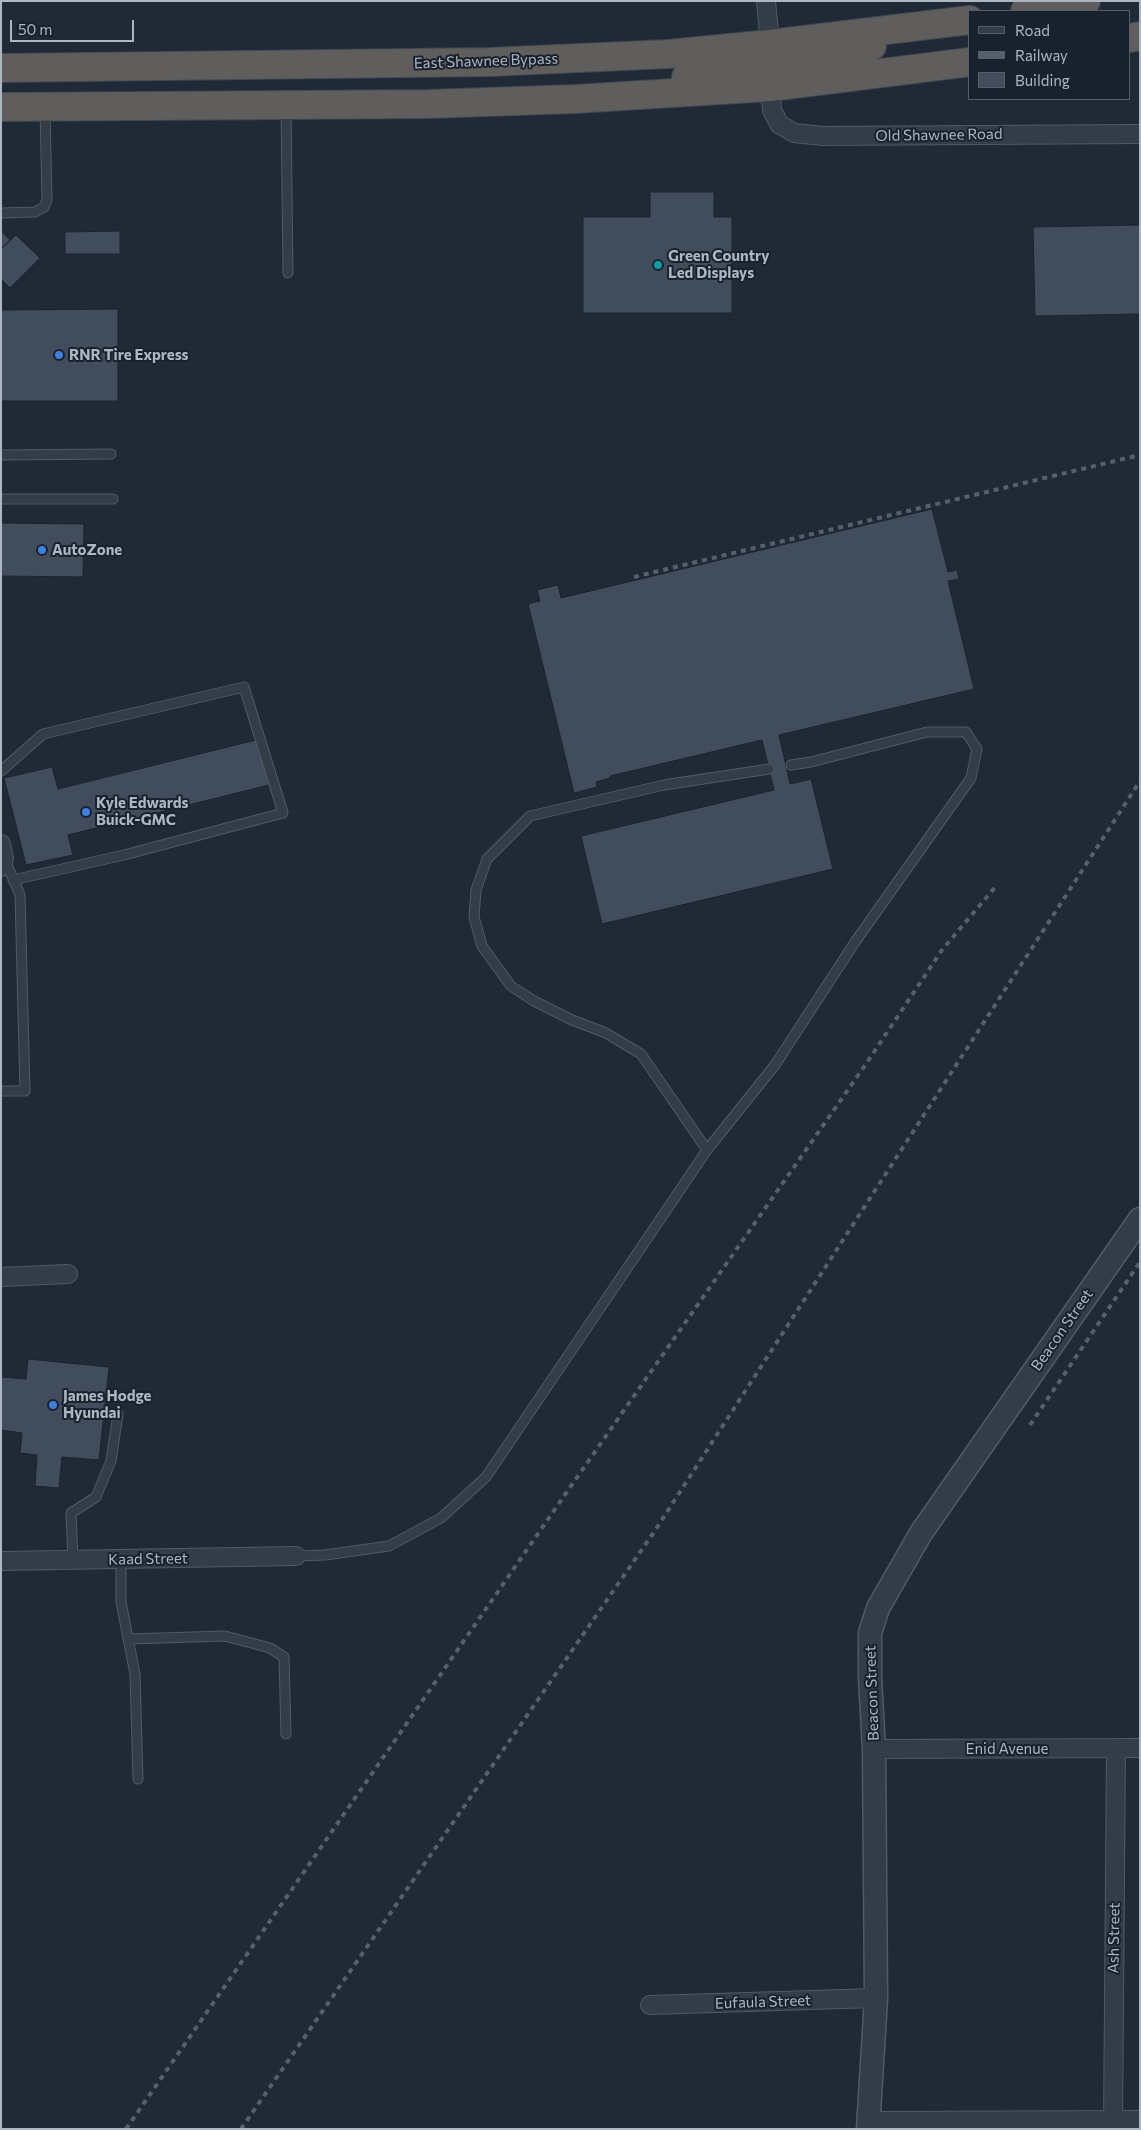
<!DOCTYPE html>
<style>
body{margin:0}
#map{position:relative;width:1141px;height:2130px;overflow:hidden;background:#202a37;font-family:Commissioner,sans-serif}
canvas{display:block}
.frame{position:absolute;inset:0;border:2px solid #adb7c4;pointer-events:none}
.legend{position:absolute;left:968px;top:10px;width:162px;height:90px;box-sizing:border-box;background:#19212c;border:1px solid #545d69;margin:0;padding:6px 9px;list-style:none;font-size:15px;color:#adb7c4}
.legend li{display:flex;align-items:center;gap:10px;height:25px}
.legend b{width:25px;border:1px solid #545d69}
.scale{position:absolute;left:10px;top:20px;width:124px;height:22px;box-sizing:border-box;border:2px solid #adb7c4;border-top:0;padding-left:6px;font-size:15px;line-height:18px;white-space:nowrap;color:#adb7c4;-webkit-text-stroke:4px #19212c;paint-order:stroke}
</style>
<div id="map">
<canvas width="1141" height="2130"></canvas>
<div class="frame"></div>
<ul class="legend">
<li><b style="height:6px;background:#333c47"></b>Road</li>
<li><b style="height:6px;background:#55606f"></b>Railway</li>
<li><b style="height:14px;background:#414d5c"></b>Building</li>
</ul>
<div class="scale">50 m</div>
</div>
<script>
const context = document.querySelector('canvas').getContext('2d');
context.lineJoin = 'round';
function paint(path, color) {
  context.fillStyle = color;
  context.fill(path, 'evenodd');
}
function toPath(rows) {
  const path = new Path2D();
  for (const r of rows) {
    path.moveTo(r[0], r[1]);
    for (let i = 2; i < r.length; i += 2) path.lineTo(r[i], r[i + 1]);
  }
  return path;
}
function trace(path, color, width, dash) {
  context.strokeStyle = color;
  context.lineWidth = width;
  context.lineCap = dash ? 'butt' : 'round';
  context.setLineDash(dash || []);
  context.stroke(path);
}
function label(font, color, halo, rows, align = 'center') {
  context.font = font + ' Commissioner,sans-serif';
  context.lineWidth = 4;
  context.setLineDash([]);
  context.textBaseline = 'middle';
  context.strokeStyle = halo;
  context.fillStyle = color;
  for (const [text, x, y, turn = 0] of rows) {
    context.save();
    context.translate(x, y);
    context.rotate((+turn || 0) * Math.PI / 180);
    context.textAlign = isNaN(turn) ? turn : align;
    if (halo) context.strokeText(text, 0, 0);
    context.fillText(text, 0, 0);
    context.restore();
  }
}
const building = toPath([
 [650,192,714,192,714,217,732,217,732,313,583,313,583,217,650,217,650,192],
 [1140,225,1140,314,1035,316,1033,227,1140,225],
 [1,231,10,240,1,249,1,231],
 [120,231,120,254,65,254,65,232,120,231],
 [16,235,40,258,10,288,1,279,1,249,16,235],
 [118,309,118,401,1,401,1,310,118,309],
 [932,509,948,572,957,570,959,579,948,581,974,689,779,735,790,784,811,779,833,869,602,924,581,836,774,790,762,740,610,776,610,778,596,782,597,787,574,793,528,604,540,601,537,590,558,585,561,598,932,509],
 [1,523,84,524,83,577,1,576,1,523],
 [260,739,269,785,68,835,73,855,26,865,4,778,52,767,58,789,260,739],
 [28,1359,109,1367,99,1460,62,1457,59,1488,35,1486,37,1455,20,1453,22,1433,1,1430,1,1377,26,1379,28,1359]
]);
const service = toPath([
 [286,108,288,273],
 [1,213,35,212,44,207,47,200,45,110],
 [1,455,111,454],
 [1,499,113,499],
 [769,769,664,785,530,816,487,859,476,890,474,917,482,946,511,986,534,1001,572,1020,606,1033,641,1054,707,1150,775,1065,855,942,971,778,977,749,966,732,927,732,811,762,791,765],
 [1,771,43,734,244,687,283,813,124,855,13,880],
 [1,1091,25,1091,20,895,5,860],
 [296,1556,325,1555,389,1546,441,1518,486,1477,707,1150],
 [121,1559,121,1602,135,1674,138,1779],
 [73,1560,71,1513,96,1497,111,1461,118,1414],
 [128,1639,225,1636,270,1648,284,1657,286,1734]
]);
const minor = toPath([
 [766,1,770,44],
 [770,87,772,110,779,124,794,133,823,136,1140,134],
 [1,844,4,858,1,867],
 [1,1277,68,1274],
 [1,1561,296,1556],
 [874,1749,1140,1748],
 [650,2005,876,1998],
 [868,2121,1140,2120],
 [1113,2129,1116,1748]
]);
const tertiary = toPath([
 [868,2129,876,1998,874,1749,870,1677,870,1633,878,1608,921,1533,1140,1219]
]);
const trunk = toPath([
 [1025,11,1086,1],
 [1130,38,1140,36],
 [1,68,490,62,668,54,770,44,970,20],
 [686,77,748,68,760,61,770,44],
 [770,87,771,76,778,69,794,64,829,59,872,46],
 [1,107,428,104,575,99,770,87,970,62]
]);
const rail = toPath([
 [634,577,1140,455],
 [1030,1425,1140,1262],
 [126,2129,571,1486,866,1064,942,950,997,885],
 [241,2129,654,1532,1140,781]
]);
const markers = [
 [658,265,5,"#0f9aa8"],
 [59,355,5,"#3f7fe0"],
 [42,550,5,"#3f7fe0"],
 [86,812,5,"#3f7fe0"],
 [53,1405,5,"#3f7fe0"]
];
const streetNames = [
 ["East Shawnee Bypass",486,61,-2],
 ["Old Shawnee Road",939,135,-1],
 ["Beacon Street",1062,1330,-55],
 ["Kaad Street",148,1559,-1],
 ["Beacon Street",872,1693,-92],
 ["Enid Avenue",1007,1749],
 ["Ash Street",1114,1938,-89],
 ["Eufaula Street",763,2002,-2]
];
const poiNames = [
 ["Green Country",668,256],
 ["Led Displays",668,273],
 ["RNR Tire Express",69,355],
 ["AutoZone",52,550],
 ["Kyle Edwards",96,803],
 ["Buick-GMC",96,820],
 ["James Hodge",63,1396],
 ["Hyundai",63,1413]
];
paint(building, '#414d5c');
trace(building, '#1b232e', 1);
trace(service, '#515a65', 11);
trace(minor, '#515a65', 20);
trace(tertiary, '#515a65', 25);
trace(trunk, '#3e4752', 30);
trace(service, '#333c47', 9);
trace(minor, '#333c47', 18);
trace(tertiary, '#333c47', 22);
trace(trunk, '#605e5c', 28);
trace(rail, '#55606f', 4, [5, 5]);
for (const [x, y, r, color] of markers) {
  const dot = new Path2D();
  dot.arc(x, y, r, 0, 2 * Math.PI);
  context.fillStyle = color;
  context.fill(dot);
  trace(dot, '#19212c', 2);
}
label('15px', '#adb7c4', '#19212c', streetNames);
label('bold 15px', '#adb7c4', '#19212c', poiNames, 'left');
</script>
